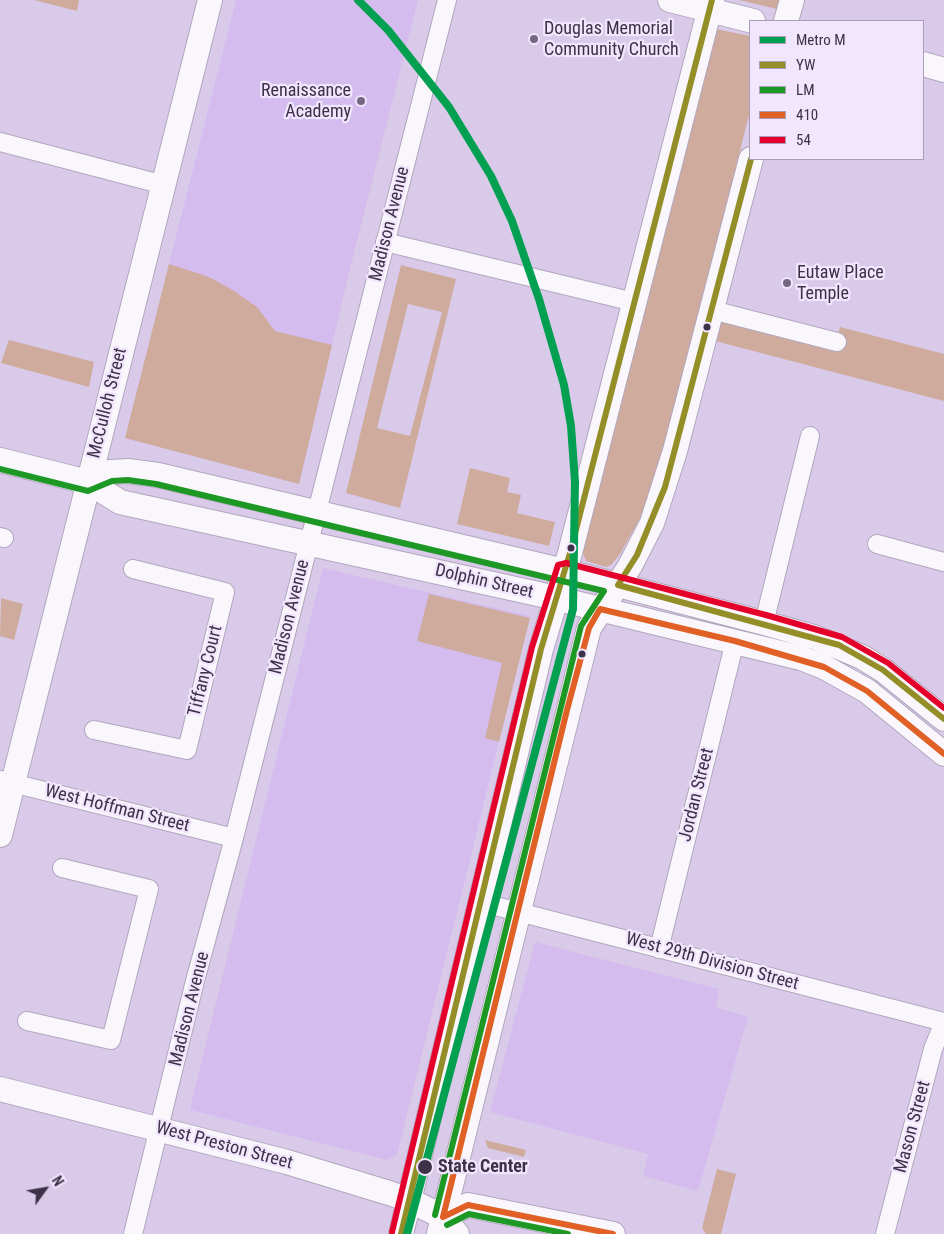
<!DOCTYPE html>
<style>
body{margin:0}
#map{position:relative;width:944px;height:1234px;overflow:hidden;background:#dacaea;font-family:"Roboto Condensed",sans-serif}
canvas{display:block}
.legend{position:absolute;left:749px;top:20px;width:175px;height:140px;box-sizing:border-box;background:#f1e6fe;border:1px solid #a99eb5;margin:0;padding:6px 9px;list-style:none;font-size:15px;color:#3c3148}
.legend li{display:flex;align-items:center;gap:10px;height:25px}
.legend b{width:25px;border:1px solid #a99eb5}
.north{position:absolute;left:20px;top:1164px;width:50px;height:50px;-webkit-text-stroke:4px #f1e6fe;paint-order:stroke;rotate:58deg;font-size:14px;font-weight:700;line-height:20px;text-align:center;color:#3c3148}
.north::after{content:'';display:block;margin:auto;width:18px;height:22px;background:#3c3148;clip-path:polygon(50% 0,100% 100%,50% 72%,0 100%)}
</style>
<div id="map">
<canvas width="944" height="1234"></canvas>
<ul class="legend">
<li><b style="height:6px;background:#03a051"></b>Metro M</li>
<li><b style="height:6px;background:#948e28"></b>YW</li>
<li><b style="height:6px;background:#1e9824"></b>LM</li>
<li><b style="height:6px;background:#e06026"></b>410</li>
<li><b style="height:6px;background:#e4002b"></b>54</li>
</ul>
<div class="north">N</div>
</div>
<script>
const context = document.querySelector('canvas').getContext('2d');
context.lineJoin = 'round';
function paint(path, color) {
  context.fillStyle = color;
  context.fill(path, 'evenodd');
}
function toPath(rows) {
  const path = new Path2D();
  for (const r of rows) {
    path.moveTo(r[0], r[1]);
    for (let i = 2; i < r.length; i += 2) path.lineTo(r[i], r[i + 1]);
  }
  return path;
}
function trace(path, color, width, dash) {
  context.strokeStyle = color;
  context.lineWidth = width;
  context.lineCap = dash ? 'butt' : 'round';
  context.setLineDash(dash || []);
  context.stroke(path);
}
function label(font, color, halo, rows, align = 'center') {
  context.font = font + ' "Roboto Condensed",sans-serif';
  context.lineWidth = 4.5;
  context.setLineDash([]);
  context.textBaseline = 'middle';
  context.strokeStyle = halo;
  context.fillStyle = color;
  for (const [text, x, y, turn = 0] of rows) {
    context.save();
    context.translate(x, y);
    context.rotate((+turn || 0) * Math.PI / 180);
    context.textAlign = isNaN(turn) ? turn : align;
    if (halo) context.strokeText(text, 0, 0);
    context.fillText(text, 0, 0);
    context.restore();
  }
}
const built = toPath([
 [236,0,418,0,350,269,299,484,125,438],
 [323,568,530,616,397,1155,387,1160,191,1110,190,1108],
 [535,942,719,989,716,1007,748,1017,698,1191,643,1176,648,1154,490,1112]
]);
const green = toPath([
 [34,0,79,0,77,11],
 [739,0,780,0,777,9],
 [716,29,750,36,750,111,653,495,620,554,611,565,606,567,586,561,582,551],
 [169,264,209,277,231,289,257,307,275,331,332,345,299,484,125,438],
 [401,265,456,279,400,508,346,493],
 [408,304,442,312,410,436,377,428],
 [721,314,837,338,840,327,944,354,944,401,715,341],
 [9,340,94,362,89,387,1,363],
 [470,468,510,478,507,492,521,495,517,513,555,522,549,546,457,524],
 [429,594,530,618,499,742,485,738,502,663,417,641],
 [1,598,23,604,14,640,0,636],
 [485,1140,526,1150,524,1157,488,1148],
 [717,1169,736,1174,721,1234,706,1234,702,1228]
]);
const street = toPath([
 [0,142,164,185],
 [385,242,634,302],
 [712,310,837,342],
 [0,537,4,538],
 [877,544,944,562],
 [764,623,810,436],
 [94,730,187,750,225,592,133,569],
 [0,780,234,838],
 [480,902,944,1022],
 [659,949,735,641],
 [27,1021,111,1040,149,889,62,868],
 [133,1234,195,981,234,838,447,0],
 [885,1234,933,1049,944,1022]
]);
const secondary = toPath([
 [670,0,753,21],
 [786,21,792,0],
 [923,64,944,70],
 [0,460,88,482,120,502,538,594,801,658,824,667,867,691,944,754],
 [88,482,110,472,128,471,158,475,564,571,764,623,814,637,862,657,883,670,944,719],
 [0,835,210,0],
 [0,1089,287,1162,389,1193,409,1200,443,1217,457,1234],
 [443,1217,468,1205,613,1234],
 [401,1234,541,649,570,553,712,0],
 [439,1234,589,628,630,566,652,523,675,451,751,159]
]);
const bus1 = toPath([
 [751,159,665,487,637,555,618,585,839,645,883,670,944,719],
 [401,1234,541,649,570,553,712,0]
]);
const bus2 = toPath([
 [0,469,88,491,112,481,128,480,156,484,604,591,581,626,435,1215],
 [447,1225,469,1214,568,1234]
]);
const bus3 = toPath([
 [443,1217,567,710,589,628,600,609,735,641,824,667,867,691,944,754],
 [443,1217,468,1205,613,1234]
]);
const bus4 = toPath([
 [392,1232,532,647,558,565,566,563,766,615,842,637,888,663,944,708]
]);
const metro1 = toPath([
 [358,0,388,30,449,107,491,176,512,221,539,299,564,385,571,426,575,482,573,609,407,1234]
]);
const markers = [
 [534,39,5,"#736781"],
 [361,101,5,"#736781"],
 [787,283,5,"#736781"],
 [707,327,4.5,"#3c3148"],
 [571,548,4.5,"#3c3148"],
 [582,654,4.5,"#3c3148"],
 [425,1167,8,"#3c3148"]
];
const poiNames = [
 ["Douglas Memorial",544,29],
 ["Community Church",544,50],
 ["Renaissance",351,91,"right"],
 ["Academy",351,112,"right"],
 ["Eutaw Place",797,273],
 ["Temple",797,294]
];
const streetNames = [
 ["Madison Avenue",390,224,-76],
 ["McCulloh Street",108,403,-76],
 ["Dolphin Street",484,582,13],
 ["Madison Avenue",290,617,-76],
 ["Tiffany Court",206,671,-76],
 ["Jordan Street",697,795,-76],
 ["West Hoffman Street",117,809,14],
 ["West 29th Division Street",712,962,15],
 ["Madison Avenue",190,1009,-76],
 ["Mason Street",913,1127,-75],
 ["West Preston Street",224,1146,15]
];
const stopNames = [
 ["State Center",438,1167]
];
paint(built, '#d4bcee');
paint(green, '#ceab9d');
trace(street, '#b2a6be', 20);
trace(secondary, '#b2a6be', 26);
trace(street, '#f9f7fc', 18);
trace(secondary, '#f9f7fc', 24);
trace(bus1, '#948e28', 6);
trace(bus2, '#1e9824', 6);
trace(bus3, '#e06026', 6);
trace(bus4, '#e4002b', 6);
trace(metro1, '#03a051', 8);
for (const [x, y, r, color] of markers) {
  const dot = new Path2D();
  dot.arc(x, y, r, 0, 2 * Math.PI);
  context.fillStyle = color;
  context.fill(dot);
  trace(dot, '#f1e6fe', 2);
}
label('18px', '#3c3148', '#f1e6fe', poiNames, 'left');
label('18px', '#3c3148', '#f1e6fe', streetNames);
label('bold 18px', '#3c3148', '#f1e6fe', stopNames, 'left');
</script>
